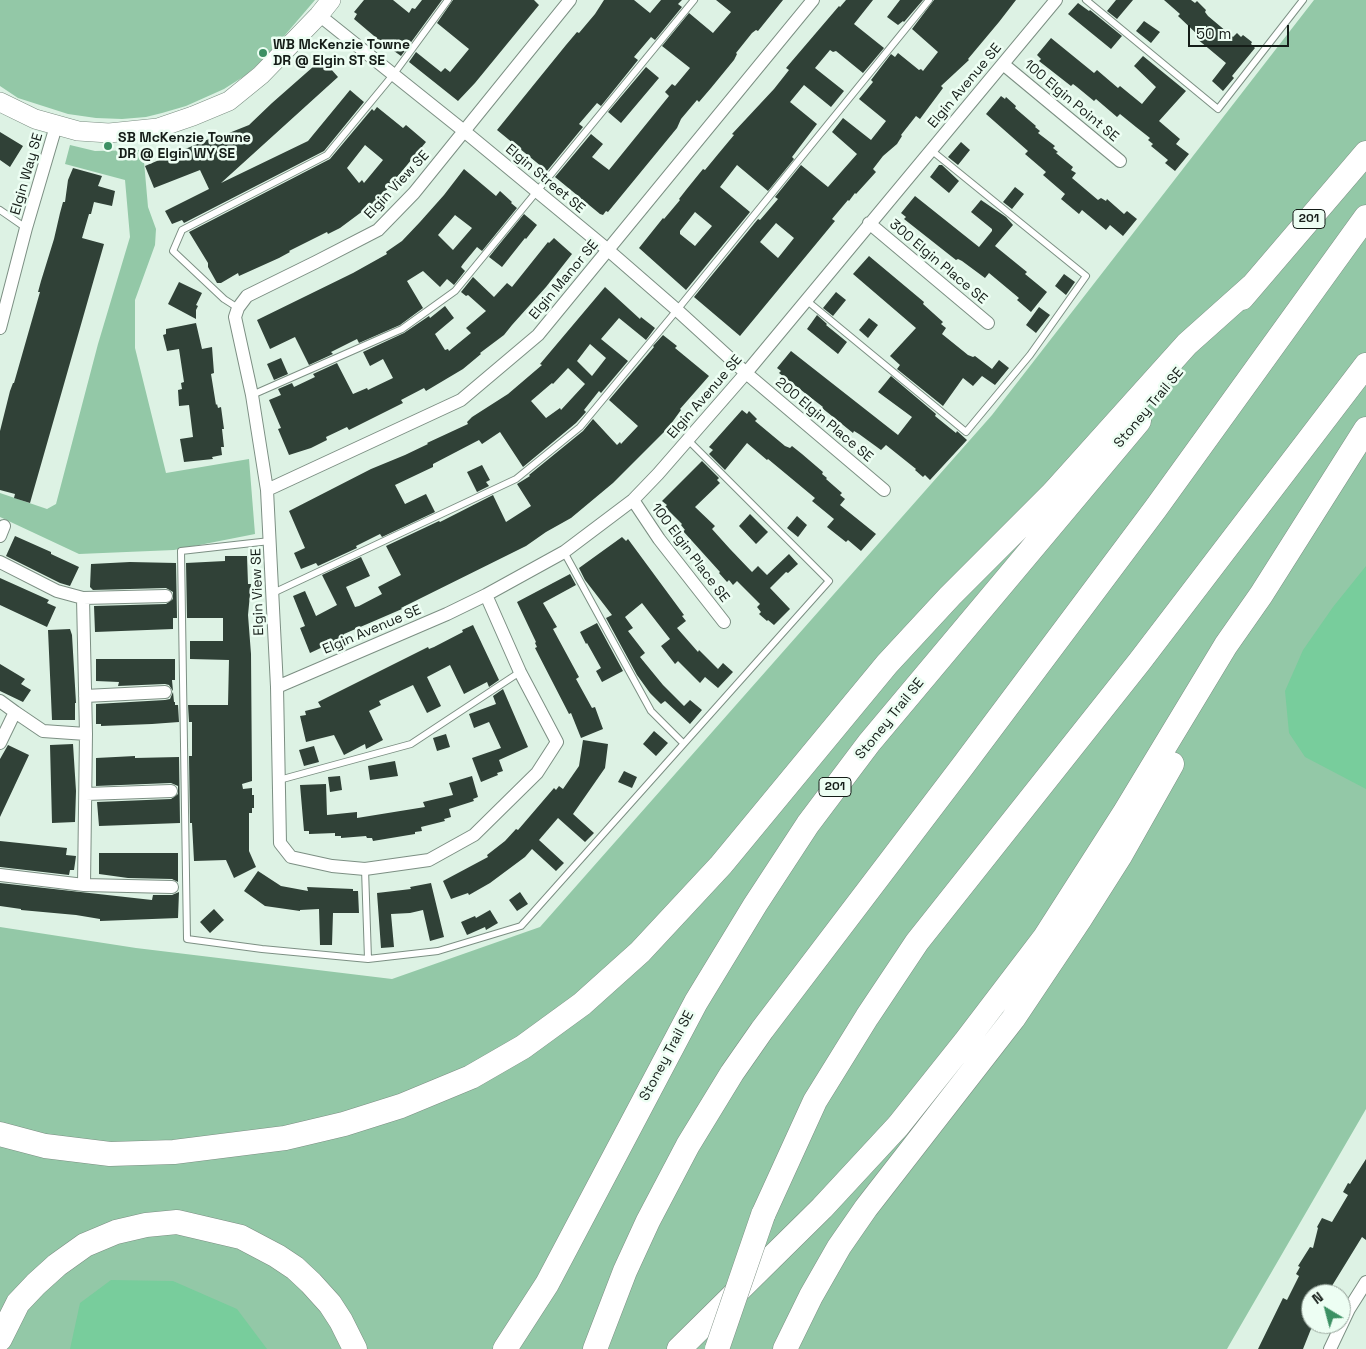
<!DOCTYPE html>
<style>
body{margin:0}
#map{position:relative;width:1366px;height:1349px;overflow:hidden;background:#ddf2e4;font-family:"Space Grotesk",sans-serif}
canvas{display:block}
.north{position:absolute;left:1301px;top:1284px;width:50px;height:50px;box-sizing:border-box;background:#edfef3;border:1px solid #97a49b;border-radius:50%;rotate:323deg;font-size:14px;font-weight:700;line-height:20px;text-align:center;color:#151d18}
.north::after{content:'';display:block;margin:auto;width:18px;height:22px;background:#3c9063;clip-path:polygon(50% 0,100% 100%,50% 72%,0 100%)}
.scale{position:absolute;left:1188px;top:25px;width:101px;height:22px;box-sizing:border-box;border:2px solid #151d18;border-top:0;padding-left:6px;font-size:15px;line-height:18px;white-space:nowrap;color:#151d18;-webkit-text-stroke:4px #edfef3;paint-order:stroke}
</style>
<div id="map">
<canvas width="1366" height="1349"></canvas>
<div class="north">N</div>
<div class="scale">50 m</div>
</div>
<script>
const context = document.querySelector('canvas').getContext('2d');
context.lineJoin = 'round';
function paint(path, color) {
  context.fillStyle = color;
  context.fill(path, 'evenodd');
}
function toPath(rows) {
  const path = new Path2D();
  for (const r of rows) {
    path.moveTo(r[0], r[1]);
    for (let i = 2; i < r.length; i += 2) path.lineTo(r[i], r[i + 1]);
  }
  return path;
}
function trace(path, color, width, dash) {
  context.strokeStyle = color;
  context.lineWidth = width;
  context.lineCap = dash ? 'butt' : 'round';
  context.setLineDash(dash || []);
  context.stroke(path);
}
function label(font, color, halo, rows, align = 'center') {
  context.font = font + ' "Space Grotesk",sans-serif';
  context.lineWidth = 5;
  context.setLineDash([]);
  context.textBaseline = 'middle';
  context.strokeStyle = halo;
  context.fillStyle = color;
  for (const [text, x, y, turn = 0] of rows) {
    context.save();
    context.translate(x, y);
    context.rotate((+turn || 0) * Math.PI / 180);
    context.textAlign = isNaN(turn) ? turn : align;
    if (halo) context.strokeText(text, 0, 0);
    context.fillText(text, 0, 0);
    context.restore();
  }
}
const green = toPath([
 [0,0,315,0,268,55,246,75,224,89,186,106,162,113,146,117,122,119,96,118,68,114,18,98,0,86],
 [1314,0,1366,0,1366,1109,1227,1349,0,1349,0,927,136,948,392,979,540,927,992,415],
 [70,145,95,151,143,150,148,207,156,229,155,245,135,300,135,348,166,473,249,459,255,534,174,550,79,554,0,517,0,493,47,509,56,504,98,344,130,237,125,180,65,164]
]);
const water = toPath([
 [1366,566,1366,789,1305,757,1289,733,1285,691,1303,650,1333,607],
 [111,1280,173,1281,237,1309,267,1349,70,1349,80,1303]
]);
const building = toPath([
 [364,0,393,0,409,13,412,8,415,9,422,0,442,0,401,56,380,41,354,19,357,14,354,12],
 [453,0,534,0,539,5,475,83,458,101,409,62,416,52,441,72,445,68,450,72,469,49,437,23],
 [604,0,634,0,650,13,661,0,682,0,678,4,682,7,655,40,651,37,634,57,638,60,601,106,597,103,579,124,583,127,547,171,497,130,566,45,577,32,579,33,595,14],
 [716,0,783,0,758,31,756,30,752,33,736,53,737,54,734,60,711,88,699,102,697,100,681,119,677,128,608,212,606,211,603,215,600,214,555,177,591,134,603,144,592,157,609,170,669,96,665,92,672,84,675,86,690,68,662,46,689,13,713,33,731,12],
 [846,0,873,0,854,24,884,48,863,73,836,51,833,52,830,50,815,68,844,91,831,107,804,85,790,102,817,124,792,157,794,159,768,191,737,165,720,187,750,212,686,290,639,248,663,218,664,219,680,200,679,199,686,190,703,169,705,170,719,153,734,135,732,134,774,89,789,70,786,68,839,6,840,7],
 [695,212,712,226,695,246,680,234,680,231],
 [900,0,923,0,904,22,903,21,898,25,887,17],
 [934,0,1016,0,999,22,968,59,969,60,941,86,943,88,920,119,916,116,901,135,902,136,897,144,883,156,873,169,876,172,856,194,855,193,849,201,848,200,832,219,835,221,740,336,694,297,758,219,760,220,778,199,775,197,801,165,828,187,842,171,857,154,832,132,843,118,871,140,886,121,859,99,873,82,871,80,891,54,895,57,898,53,919,70,921,69,923,71,938,52,912,29],
 [776,223,794,238,778,258,760,242],
 [1116,0,1133,0,1117,19,1107,11],
 [1164,0,1191,0,1195,3,1197,1,1206,10,1205,12,1208,16,1233,37,1237,33,1241,37,1243,35,1252,42,1251,44,1255,48,1232,76,1234,78,1223,91,1212,81,1226,63,1196,38,1198,35,1178,16,1180,14],
 [1078,3,1089,11,1090,10,1122,36,1111,49,1068,14],
 [1144,21,1160,32,1151,43,1136,31],
 [1051,38,1094,73,1097,70,1118,88,1120,86,1142,104,1156,87,1134,66,1143,56,1186,91,1159,121,1180,139,1176,144,1189,154,1175,171,1165,163,1168,160,1151,146,1153,144,1148,140,1150,138,1136,127,1120,114,1117,117,1096,99,1094,101,1077,87,1073,84,1071,86,1039,61,1041,59,1037,55],
 [322,59,338,77,221,183,308,141,350,90,364,102,324,151,184,223,182,220,172,224,165,211,209,189,200,170,154,188,145,166,209,139,209,141,249,125,272,103],
 [646,67,659,78,621,123,608,112],
 [1001,96,1005,99,1006,97,1016,106,1015,108,1036,126,1035,127,1040,131,1038,133,1055,146,1053,148,1058,152,1056,153,1073,167,1071,170,1076,173,1072,178,1098,200,1101,198,1106,201,1107,199,1124,214,1127,211,1137,219,1123,236,1110,225,1106,230,1082,210,1079,214,1061,199,1065,194,1043,175,1046,172,1025,154,1028,151,986,114],
 [377,107,403,128,406,125,426,142,379,199,340,228,328,234,327,232,289,251,290,252,279,258,239,276,238,273,221,283,217,283,208,267,208,263,189,232,330,159,372,109,374,111],
 [365,145,383,160,364,183,362,180,359,183,347,168],
 [0,132,23,146,10,167,0,160],
 [961,142,970,150,958,165,948,157],
 [939,165,942,165,959,181,949,193,930,177],
 [73,168,102,176,98,186,115,191,112,206,94,202,91,214,89,214,82,238,104,244,30,503,14,498,15,494,0,490,0,431,10,391,13,383,14,383,40,292,38,292,41,281,54,239,60,213,63,202,65,202,68,180],
 [464,169,496,196,500,191,512,202,511,203,517,208,482,251,477,247,463,264,461,267,465,271,454,285,447,279,440,287,423,271,407,281,423,308,400,325,359,343,357,339,331,352,333,354,309,365,295,337,270,349,257,320,353,273,387,254,386,252,402,241,420,222,444,195],
 [455,215,472,228,453,250,438,235],
 [1015,187,1024,194,1012,209,1003,202],
 [915,196,979,247,992,231,992,229,971,212,981,200,1006,217,1013,225,995,246,1027,272,1025,274,1047,292,1031,312,1017,300,1019,298,989,273,985,278,962,261,958,259,956,260,904,219,906,217,901,213],
 [524,214,537,225,526,239,525,238,502,267,489,257],
 [554,238,572,254,546,287,512,325,504,335,480,353,481,354,463,369,426,391,424,388,401,400,403,403,349,430,347,427,326,437,327,440,311,448,289,455,278,429,281,428,269,400,281,395,278,389,292,383,294,387,315,377,313,374,337,363,353,394,367,388,368,390,372,388,393,378,383,359,370,366,363,352,404,333,429,316,430,318,445,306,454,318,435,334,445,350,448,349,449,351,471,333,466,328,486,311,468,295,466,296,461,292,473,277,494,297,507,283,512,287,548,242,549,243],
 [869,256,924,302,923,304,943,322,941,324,946,328,942,334,968,355,973,357,975,356,992,369,999,360,1009,368,995,385,982,376,973,386,963,378,943,406,897,369,900,365,890,356,916,328,853,274],
 [1064,274,1075,282,1066,295,1055,286],
 [179,282,202,293,196,305,198,306,196,310,196,319,168,304],
 [605,287,640,319,641,317,655,328,646,340,619,318,601,339,628,361,601,393,599,391,584,410,586,412,576,423,523,467,500,432,482,444,479,440,433,464,433,467,395,485,405,504,426,494,435,512,382,537,380,534,356,546,357,548,318,566,316,563,301,569,294,553,305,548,289,511,371,469,405,455,428,444,427,443,468,424,467,422,472,417,508,394,542,365,540,364],
 [590,344,606,358,592,376,577,361],
 [568,368,585,384,561,410,560,408,546,418,531,401,552,383,553,384],
 [836,292,846,300,833,316,823,308],
 [1039,307,1050,315,1036,333,1026,325],
 [817,315,827,324,826,325,847,342,838,354,807,329],
 [869,318,878,325,868,338,859,330],
 [196,323,202,349,212,347,214,373,211,374,216,405,217,404,218,408,221,407,224,429,222,429,224,447,221,447,222,455,212,457,213,459,184,462,180,439,193,437,189,405,179,406,178,390,182,389,181,383,184,382,179,349,167,351,163,335,166,334,166,329],
 [663,335,677,346,675,348,709,376,680,409,681,410,668,428,613,483,571,518,546,532,526,546,401,608,402,609,344,634,342,638,310,653,300,628,305,626,293,596,305,591,316,616,337,605,322,575,361,557,370,576,346,587,355,607,359,606,382,594,378,587,401,575,386,546,439,521,440,522,493,495,506,522,531,506,517,484,530,476,529,475,583,431,593,419,617,445,620,442,621,444,638,426,609,400,654,347,653,346],
 [791,351,898,435,912,417,878,392,891,376,936,414,935,416,956,433,957,431,967,440,930,480,925,475,923,477,915,470,916,469,886,445,881,450,859,434,854,431,853,433,822,408,823,407,779,373,781,371,777,368],
 [281,358,288,374,274,380,267,364],
 [742,410,747,414,749,411,757,419,755,421,785,446,790,448,792,446,802,454,823,472,822,474,827,478,826,479,842,493,840,495,845,499,840,505,876,534,861,551,848,540,846,542,827,527,834,519,812,501,815,498,768,459,767,460,747,443,725,470,709,454,713,450,709,447],
 [702,461,719,478,717,480,720,483,695,507,715,526,712,529,730,549,752,572,758,566,767,575,789,554,798,564,788,573,786,572,770,588,790,609,774,625,768,620,767,621,759,614,761,612,757,607,760,604,737,581,733,585,729,580,727,582,719,573,720,572,683,531,685,530,681,525,682,524,665,507,667,505,662,501],
 [482,465,490,480,486,482,489,486,477,492,467,472],
 [750,514,768,532,756,544,739,526],
 [797,516,807,525,798,537,787,528],
 [15,536,51,552,51,554,79,567,70,586,60,583,6,556],
 [622,537,626,541,628,539,684,615,682,616,686,621,677,628,698,652,699,650,718,669,723,663,733,672,718,688,705,677,700,683,678,661,675,664,661,646,670,639,642,603,625,617,633,628,628,631,645,653,640,657,663,685,684,706,690,700,702,710,690,724,665,701,661,704,650,693,637,675,606,618,612,615,585,580,579,568],
 [225,556,247,556,248,584,251,584,248,615,251,654,252,781,242,784,243,789,252,788,252,795,254,795,254,808,252,808,252,813,249,813,249,851,256,867,234,878,226,860,194,861,192,823,190,823,189,756,192,756,192,722,189,722,188,705,228,705,229,660,190,659,190,641,223,641,223,618,187,618,186,563,225,561],
 [130,562,176,563,177,618,173,618,173,629,95,632,94,606,166,604,173,599,173,592,166,588,93,590,90,587,91,564],
 [570,574,576,585,543,603,557,627,553,629,579,677,576,679,592,708,595,707,603,729,581,738,571,713,569,714,535,648,537,647,535,643,536,642,517,602],
 [0,578,49,600,47,603,56,607,47,627,0,605],
 [597,623,623,671,602,682,596,671,601,668,587,643,586,644,580,632],
 [473,625,499,680,489,687,487,682,464,694,450,665,427,677,441,706,427,713,413,685,379,701,381,705,369,711,383,740,366,749,365,744,344,755,334,735,306,742,300,716,306,715,305,711,321,707,318,702,428,647,429,649,434,647,463,632,462,630],
 [70,629,72,635,76,703,75,703,75,720,52,720,48,630],
 [96,659,175,659,175,680,172,680,173,691,169,685,165,684,118,686,119,682,96,681],
 [0,664,25,679,21,684,31,690,23,702,0,691],
 [503,689,528,747,499,760,503,771,497,773,498,775,481,782,472,758,501,748,489,722,474,728,469,714,496,704,493,696],
 [173,692,174,702,175,702,175,705,178,705,179,722,152,724,101,726,101,724,96,724,96,704,165,700,170,699],
 [654,731,668,743,656,756,643,744],
 [446,734,450,747,437,751,433,738],
 [583,740,608,744,605,768,573,814,594,833,585,842,558,818,539,840,564,863,556,871,532,849,525,857,490,883,469,895,468,893,451,899,443,881,488,857,487,855,505,841,516,829,518,830,554,788,556,790,559,786,563,789,579,766],
 [73,744,76,791,75,822,52,823,50,745],
 [8,745,29,755,0,817,0,759],
 [314,746,319,762,304,766,299,750],
 [135,756,135,758,179,757,180,823,99,826,97,802,171,799,178,794,178,786,171,783,96,786,96,758],
 [395,761,398,776,370,780,368,766],
 [624,771,637,777,632,788,618,782],
 [340,776,342,790,330,792,328,777],
 [472,776,478,797,473,799,474,801,449,809,451,817,444,819,445,821,421,827,422,831,415,832,415,834,373,841,372,838,367,838,366,836,341,838,341,836,335,836,335,833,309,834,309,831,304,831,300,785,326,784,327,815,357,812,357,818,425,807,423,802,453,795,449,783],
 [0,841,67,848,66,855,76,856,74,870,70,870,69,875,0,867],
 [99,853,178,853,178,882,172,879,128,878,99,874],
 [258,871,281,886,308,891,307,887,353,889,353,891,358,891,359,913,333,913,332,945,320,945,319,909,300,910,300,911,265,906,244,891],
 [0,883,152,900,153,895,172,895,179,892,178,918,100,921,100,919,76,915,21,910,21,909,0,906],
 [431,883,444,937,430,941,423,910,410,913,391,914,394,947,381,948,377,893,411,889,410,887],
 [520,892,528,904,517,911,509,900],
 [214,909,224,920,210,933,200,922],
 [490,910,498,923,486,930,485,927,467,935,461,922,475,916,476,918],
 [1366,1159,1366,1240,1362,1237,1327,1294,1311,1294,1311,1329,1303,1349,1258,1349,1283,1298,1287,1300,1299,1276,1296,1274,1300,1267,1298,1266,1310,1247,1313,1248,1318,1228,1317,1227,1322,1218,1332,1222,1348,1195,1343,1192,1348,1183,1350,1184]
]);
const lane = toPath([
 [1086,0,1218,109,1303,0],
 [0,210,26,228],
 [806,300,966,432,1030,355,1086,276,931,150],
 [238,308,224,299,173,251,182,230,327,155,393,75,448,0],
 [252,395,402,329,455,291,694,0],
 [270,541,181,551,187,939,262,949,368,959,438,951,521,926,829,581,688,440],
 [564,552,651,711,683,743],
 [273,593,516,479,580,427,677,310,929,0],
 [279,780,411,744,520,672],
 [365,869,368,959]
]);
const street = toPath([
 [319,15,464,131,608,250,677,310,746,373,884,490],
 [1003,64,1120,161],
 [869,223,988,323],
 [0,328,26,228,56,126],
 [267,490,461,400,538,335,813,0],
 [633,500,659,539,724,622],
 [0,536,4,526],
 [0,562,57,591,83,598,86,734,43,731,15,712],
 [486,595,520,672,557,742,537,773,474,835,429,860,365,869,332,866,291,857,280,843,277,687,267,490,252,395,235,317,238,308,247,296,316,262,378,230,414,193,570,0],
 [83,598,166,596],
 [277,687,447,614,486,595,564,552,633,500,658,474,746,373,1056,0],
 [85,696,165,692],
 [0,701,15,712,0,743],
 [86,794,171,791],
 [0,875,84,885,172,887],
 [84,885,86,734],
 [1330,1349,1349,1309,1366,1282]
]);
const secondary = toPath([
 [0,102,35,119,78,131,109,133,158,128,193,116,229,101,261,75,319,15,331,0]
]);
const highway = toPath([
 [1242,298,1366,153],
 [0,1134,45,1146,110,1154,174,1152,285,1138,344,1124,401,1106,471,1077,523,1047,582,1004,640,952,721,865,887,664,950,596,1053,493,1187,344,1252,286],
 [763,1215,815,1101,867,1017,917,942,1140,661,1366,365],
 [0,1339,18,1303,36,1284,57,1265,85,1245,116,1232,146,1225,177,1222,241,1237,277,1256,295,1268,311,1283,330,1304,341,1321,355,1349],
 [505,1349,547,1284,696,1002,755,905,808,824,869,743,1139,421],
 [595,1349,625,1271,648,1221,688,1145,732,1073,762,1030,962,767,1156,508,1366,217],
 [679,1349,822,1208,898,1126,965,1042,1045,937,1125,812,1226,645,1261,595,1366,429],
 [785,1349,811,1296,839,1247,866,1208,1013,1019,1080,919,1120,856,1172,764]
]);
const highwayBridge = toPath([
 [717,1349,763,1215]
]);
const markers = [
 [263,53,5,"#3c9063"],
 [108,146,5,"#3c9063"]
];
const shields = [
 [1309,219,32],
 [835,787,32]
];
const shieldNames = [
 ["201",1309,219],
 ["201",835,787]
];
const poiNames = [
 ["WB McKenzie Towne",273,45],
 ["DR @ Elgin ST SE",273,61],
 ["SB McKenzie Towne",118,138],
 ["DR @ Elgin WY SE",118,154]
];
const streetNames = [
 ["Elgin Avenue SE",965,86,-50],
 ["100 Elgin Point SE",1071,101,40],
 ["Elgin Way SE",27,174,-74],
 ["Elgin Street SE",545,179,40],
 ["Elgin View SE",397,185,-47],
 ["300 Elgin Place SE",938,262,40],
 ["Elgin Manor SE",564,280,-50],
 ["Elgin Avenue SE",705,397,-49],
 ["Stoney Trail SE",1149,408,-50],
 ["200 Elgin Place SE",824,420,40],
 ["100 Elgin Place SE",690,553,53],
 ["Elgin View SE",258,592,-92],
 ["Elgin Avenue SE",372,630,-23],
 ["Stoney Trail SE",890,719,-51],
 ["Stoney Trail SE",667,1056,-62]
];
paint(green, '#93c8a7');
paint(water, '#78cd9c');
paint(building, '#304137');
trace(lane, '#7c8f83', 8);
trace(street, '#7c8f83', 14);
trace(secondary, '#7c8f83', 20);
trace(highway, '#7c8f83', 25);
trace(lane, '#fff', 6);
trace(street, '#fff', 12);
trace(secondary, '#fff', 19);
trace(highway, '#fff', 24);
trace(highwayBridge, '#7c8f83', 25, []);
trace(highwayBridge, '#fff', 24);
for (const [x, y, r, color] of markers) {
  const dot = new Path2D();
  dot.arc(x, y, r, 0, 2 * Math.PI);
  context.fillStyle = color;
  context.fill(dot);
  trace(dot, '#edfef3', 2);
}
for (const [x, y, w] of shields) {
  const box = new Path2D();
  box.roundRect(x - w / 2, y - 9.5, w, 19, 4);
  context.fillStyle = '#edfef3';
  context.fill(box);
  trace(box, '#151d18', 1);
}
label('bold 12px', '#151d18', null, shieldNames);
label('bold 14px', '#151d18', '#edfef3', poiNames, 'left');
label('14px', '#151d18', '#edfef3', streetNames);
</script>
